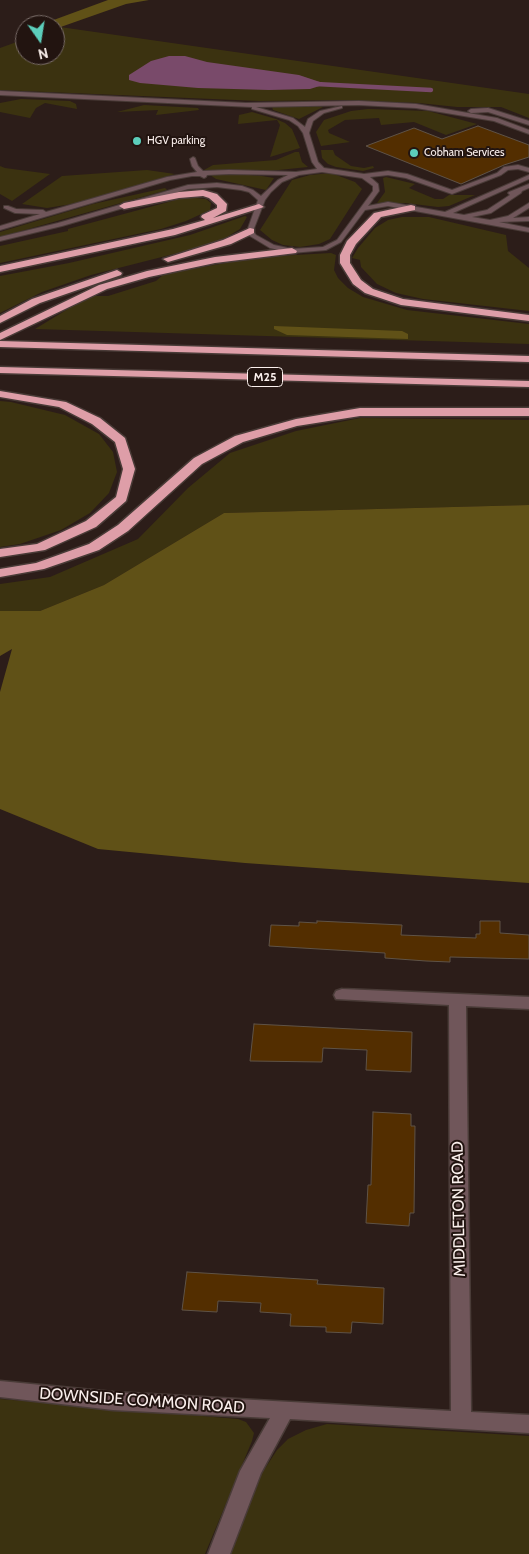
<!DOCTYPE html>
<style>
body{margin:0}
#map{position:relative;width:529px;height:1554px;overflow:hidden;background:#2c1d19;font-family:Cabin,sans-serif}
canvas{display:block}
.north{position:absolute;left:15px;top:15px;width:50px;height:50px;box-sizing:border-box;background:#221410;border:1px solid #796c68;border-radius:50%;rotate:167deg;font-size:14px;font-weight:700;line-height:20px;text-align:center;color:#fbf0ed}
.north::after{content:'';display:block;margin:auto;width:18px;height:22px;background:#5ccebb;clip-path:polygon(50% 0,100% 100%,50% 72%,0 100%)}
</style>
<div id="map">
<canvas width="529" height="1554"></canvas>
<div class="north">N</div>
</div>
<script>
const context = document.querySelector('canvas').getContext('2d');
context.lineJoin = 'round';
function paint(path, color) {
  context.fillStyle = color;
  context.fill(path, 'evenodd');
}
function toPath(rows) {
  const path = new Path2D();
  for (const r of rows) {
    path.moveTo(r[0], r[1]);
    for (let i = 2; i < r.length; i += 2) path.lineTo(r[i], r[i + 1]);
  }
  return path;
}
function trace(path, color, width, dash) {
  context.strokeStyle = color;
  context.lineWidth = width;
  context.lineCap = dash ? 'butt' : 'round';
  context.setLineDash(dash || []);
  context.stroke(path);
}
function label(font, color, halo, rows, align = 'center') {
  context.font = font + ' Cabin,sans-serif';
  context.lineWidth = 4;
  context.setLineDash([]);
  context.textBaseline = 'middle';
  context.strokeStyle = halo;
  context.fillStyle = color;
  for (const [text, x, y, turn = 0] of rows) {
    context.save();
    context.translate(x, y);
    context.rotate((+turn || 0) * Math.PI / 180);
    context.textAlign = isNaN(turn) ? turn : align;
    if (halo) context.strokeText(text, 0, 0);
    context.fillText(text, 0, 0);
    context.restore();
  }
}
const green = toPath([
 [60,27,529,94,529,118,501,107,457,107,419,103,345,100,259,101,0,90,0,48,25,39,25,55,55,55,55,29],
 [21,99,70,101,76,104,77,109,45,103,36,108,30,118,0,112,0,103],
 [144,105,198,108,199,110,156,115,158,110,117,112],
 [272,107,318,106,323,107,299,119,273,110],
 [368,109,428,111,477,124,446,135,414,122,381,125,379,118,345,120,328,130,329,133,350,142,321,146,316,132,324,120,351,111],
 [252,112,276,119,285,123,292,129,300,148,270,157,280,125,277,120,238,124,239,115],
 [321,150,333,150,335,155,351,166,364,168,373,166,374,168,363,171,336,167,328,164,322,158],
 [295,152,299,152,302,162,308,167,269,171,204,170,213,165,276,160],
 [0,166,5,168,50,174,12,201,0,194],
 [147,170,175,174,78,203,47,208,22,204,62,176],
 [331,173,355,182,362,189,330,239,319,244,300,247,283,245,272,240,260,230,292,180,310,175],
 [236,174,262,176,274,178,266,190,216,179,210,175],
 [386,177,415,184,409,188,435,199,443,199,449,195,475,195,449,206,438,207,405,203,377,203,385,192,383,178],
 [165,188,167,190,0,237,0,232,93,204],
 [187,197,206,199,211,203,210,210,186,221,161,229,0,263,0,246,68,231,68,229],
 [245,216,247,217,240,229,217,243,91,275,42,292,0,313,0,276,69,263,190,235],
 [402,217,429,217,506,235,508,251,529,268,529,311,423,299,396,293,377,284,361,267,360,260,352,258,358,248,375,228,388,220],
 [331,253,336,255,334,270,338,278,348,288,363,297,407,310,529,324,529,344,35,329,81,301,94,296,108,296,156,281,164,274,259,257],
 [0,401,11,402,65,415,99,434,113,452,117,472,109,493,90,513,61,530,20,544,0,547],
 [360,418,529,420,529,505,224,513,104,585,40,611,0,611,0,584,50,577,138,539,188,488,230,453,296,431],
 [0,1399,238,1419,246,1422,254,1433,252,1441,205,1554,0,1554],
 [327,1424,529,1436,529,1554,231,1554,262,1473,277,1450,288,1439,306,1430]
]);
const forest = toPath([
 [108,0,149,0,126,4,55,29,55,25,40,25],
 [274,326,402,331,408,334,408,339,287,335,274,329],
 [529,505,529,883,245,863,98,849,0,809,0,692,12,649,0,656,0,611,40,611,104,585,224,513]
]);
const water = toPath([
 [169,56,185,56,207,62,299,75,326,84,310,89,269,90,198,88,140,83,129,80,129,75,151,61]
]);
const stream = toPath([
 [316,84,431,90]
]);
const building = toPath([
 [478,126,529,145,529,157,504,165,461,184,366,146,414,128,442,139,478,126],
 [317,921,402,925,401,935,476,938,476,934,480,934,480,921,500,921,500,933,529,935,529,959,450,957,450,962,426,961,385,958,385,953,269,946,271,925,299,926,299,922,317,923,317,921],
 [254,1024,412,1032,411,1072,366,1070,367,1050,323,1048,322,1062,250,1061,254,1024],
 [373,1112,411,1114,411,1126,415,1126,414,1213,410,1213,409,1226,366,1223,368,1185,371,1185,373,1112],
 [187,1272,318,1280,317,1284,384,1288,383,1324,352,1322,351,1333,326,1332,326,1327,290,1326,291,1314,260,1312,261,1303,218,1301,217,1312,182,1310,187,1272]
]);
const lane = toPath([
 [0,91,246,103,359,101,416,104,497,118,529,130,529,134,494,121,416,108,359,105,256,107,293,118,305,127,308,119,320,111,342,106,342,108,324,113,313,121,309,133,318,162,324,168,364,174,388,171,407,174,452,190,497,173,504,167,518,165,529,168,529,172,518,169,508,170,501,175,452,194,406,178,388,175,370,177,378,184,379,191,368,206,388,202,445,212,529,175,529,179,453,213,464,215,487,210,510,195,508,193,509,192,529,184,529,188,522,191,521,193,491,213,472,217,490,220,508,216,529,203,529,208,513,218,529,217,529,221,499,222,529,228,529,232,388,206,365,210,341,242,326,250,292,253,270,248,250,236,247,231,258,200,249,192,241,190,217,187,188,189,62,226,0,241,0,237,58,223,188,185,217,183,242,186,253,190,261,196,278,180,288,175,229,174,207,175,206,177,204,178,200,176,192,176,170,180,0,230,0,226,40,214,15,213,4,208,4,206,8,206,16,209,43,210,46,212,167,177,197,172,192,166,190,159,193,157,195,158,198,166,203,171,229,170,296,172,317,169,312,162,303,133,298,126,289,120,252,109,252,107,0,95,0,91],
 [322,172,362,178,373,186,373,191,337,240,323,247,292,249,274,245,256,235,253,231,265,200,271,192,282,182,299,175,322,172],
 [488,108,529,121,529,125,488,112,471,113,468,111,471,109,488,108]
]);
const street = toPath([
 [342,989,529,997,529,1009,466,1006,471,1412,529,1415,529,1433,290,1419,261,1473,230,1554,208,1554,240,1471,270,1418,113,1410,0,1397,0,1381,113,1392,451,1411,449,1005,336,999,334,995,336,991,342,989]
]);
const highway = toPath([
 [203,190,217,194,227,204,226,211,213,218,259,204,264,207,175,235,0,272,0,266,173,229,205,220,201,217,202,215,217,208,217,205,209,198,203,196,179,198,124,209,119,206,124,203,179,192,203,190],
 [411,205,415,206,415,210,381,217,356,244,350,255,350,263,361,280,373,289,403,299,529,315,529,321,401,305,365,293,353,284,340,263,340,255,347,241,374,213,411,205],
 [250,228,254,229,254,233,231,244,168,262,163,259,223,240,250,228],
 [292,248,297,251,296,253,215,263,149,277,107,289,0,340,0,333,99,285,147,271,215,257,292,248],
 [117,270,122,273,121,275,40,303,0,323,0,316,32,299,117,270],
 [0,341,529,356,529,362,0,347,0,341],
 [0,367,529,381,529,387,0,373,0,367],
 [0,391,66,402,100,418,125,438,135,469,126,501,96,527,45,550,0,557,0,549,37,544,86,521,116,497,123,469,115,442,92,424,59,407,0,397,0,391],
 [360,408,529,408,529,416,360,416,297,426,243,442,202,464,128,531,99,550,44,569,0,577,0,569,36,563,89,544,118,525,194,458,235,436,296,419,360,408]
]);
const markers = [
 [137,141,5,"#5ccebb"],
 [414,153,5,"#5ccebb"]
];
const farPoinames = [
 ["HGV parking",147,141],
 ["Cobham Services",424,153]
];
const shields = [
 [265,377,35]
];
const shieldNames = [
 ["M25",265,377]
];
const nearStreetnames = [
 ["MIDDLETON ROAD",459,1209,-91],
 ["DOWNSIDE COMMON ROAD",142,1401,4]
];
paint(green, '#3b3210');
paint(forest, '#605117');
paint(water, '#794a6a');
trace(stream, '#794a6a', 4.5);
paint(building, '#532e00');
trace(building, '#5f5347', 1);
trace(lane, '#493b37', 2);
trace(street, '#493b37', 3);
trace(highway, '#493b37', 3);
paint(lane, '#70565a');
paint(street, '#70565a');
paint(highway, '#de9ea8');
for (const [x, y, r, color] of markers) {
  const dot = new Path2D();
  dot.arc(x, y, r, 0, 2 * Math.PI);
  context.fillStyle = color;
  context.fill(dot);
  trace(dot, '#221410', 2);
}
label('11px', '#fbf0ed', '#221410', farPoinames, 'left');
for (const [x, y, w] of shields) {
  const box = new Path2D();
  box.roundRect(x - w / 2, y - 9.5, w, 19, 4);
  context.fillStyle = '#221410';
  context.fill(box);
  trace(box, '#fbf0ed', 1);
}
label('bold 12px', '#fbf0ed', null, shieldNames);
label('16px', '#fbf0ed', '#221410', nearStreetnames);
</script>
